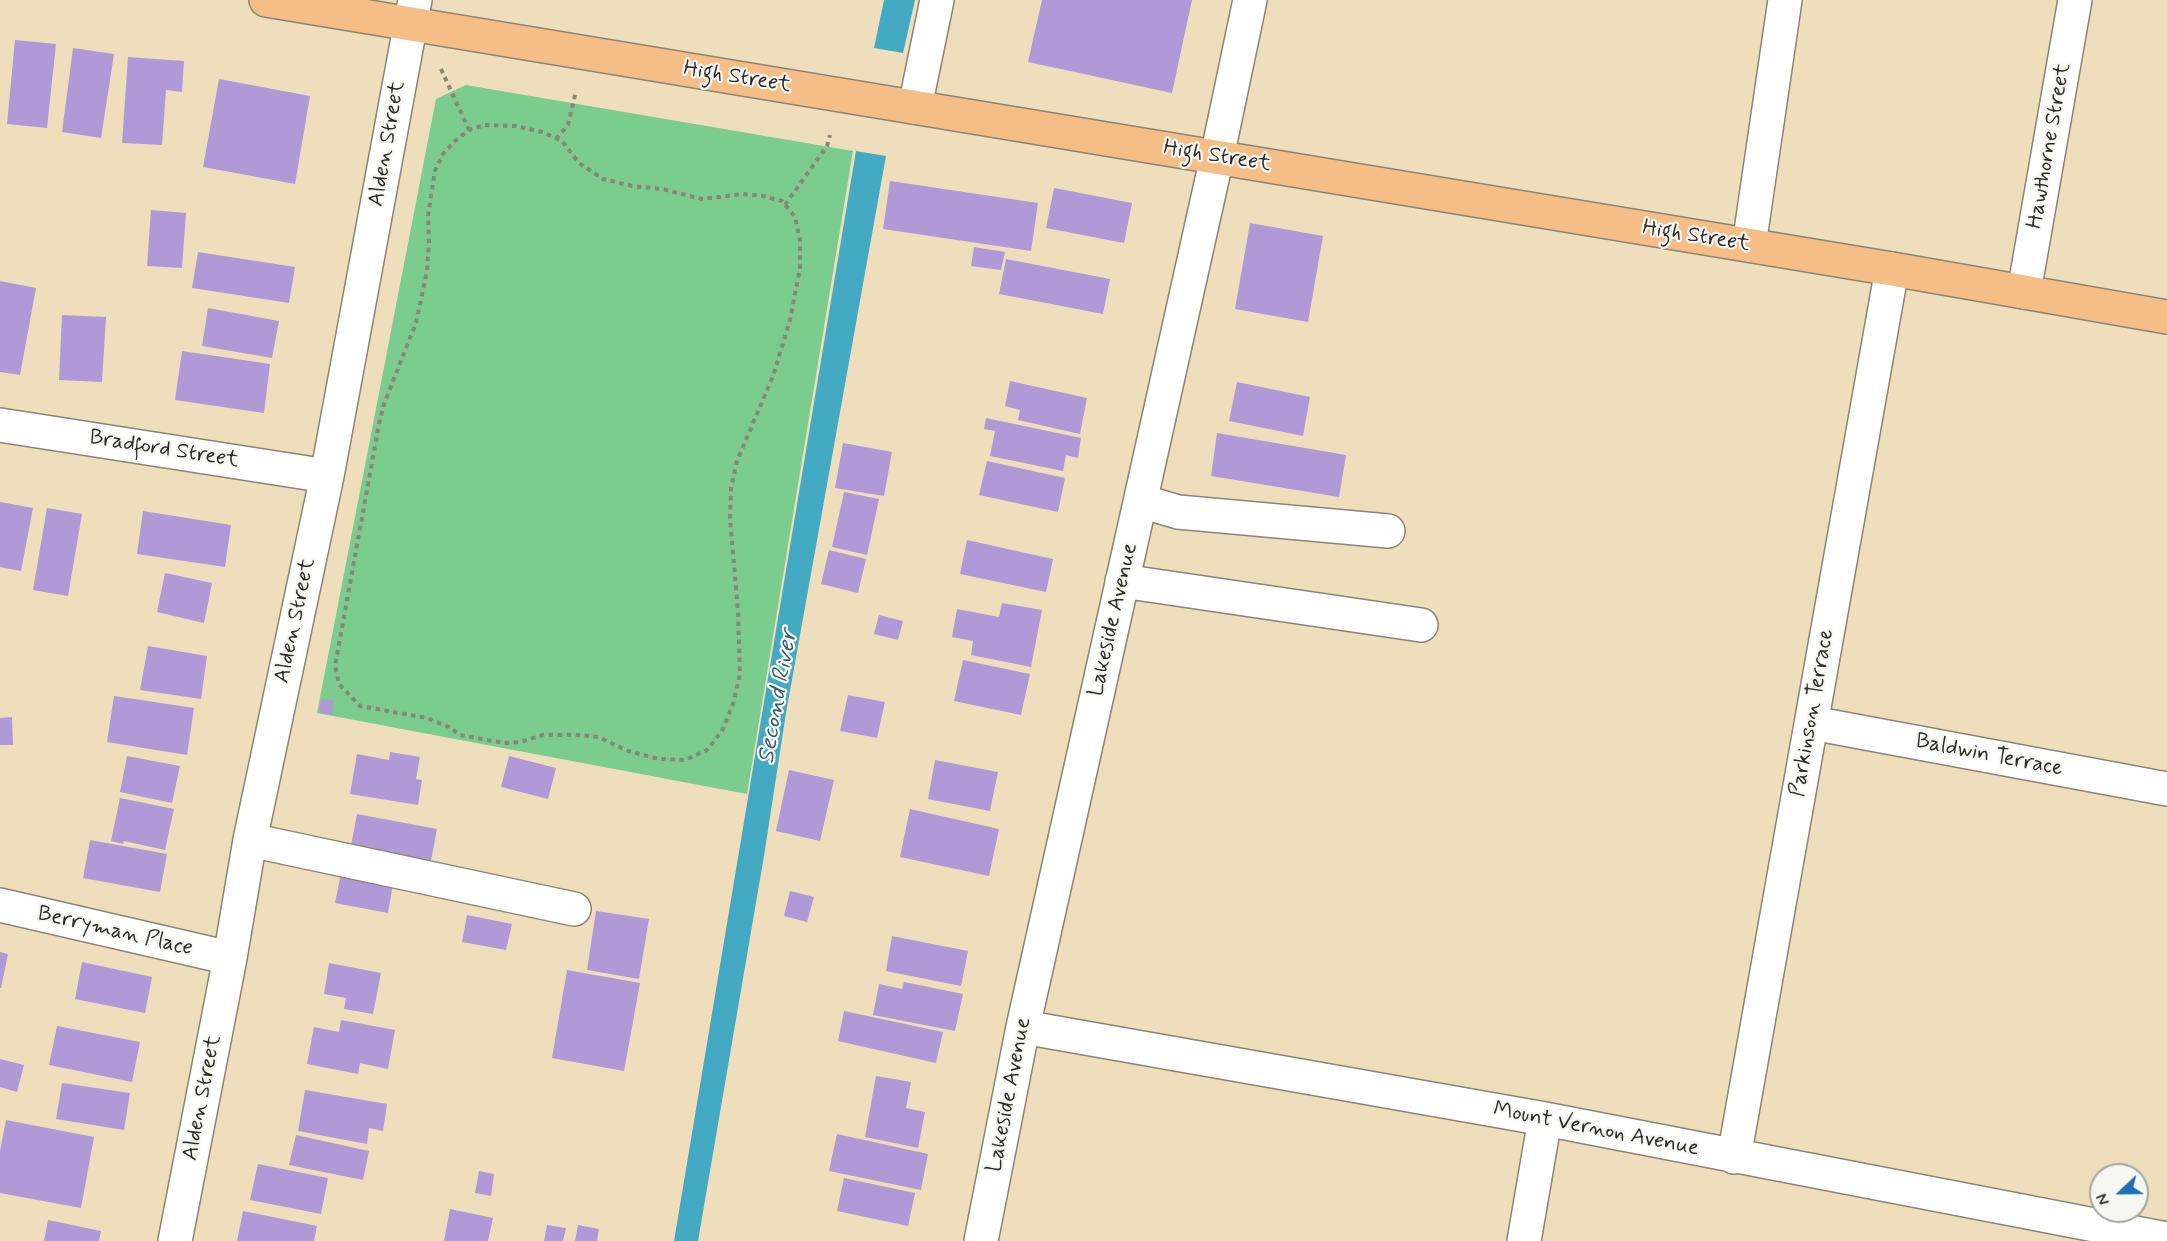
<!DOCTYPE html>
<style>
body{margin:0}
#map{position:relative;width:2167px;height:1241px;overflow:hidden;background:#eedebc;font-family:Mynerve,sans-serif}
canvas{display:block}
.north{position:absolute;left:2089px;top:1163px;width:60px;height:60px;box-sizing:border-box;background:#f6f6f2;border:2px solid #a5a5a2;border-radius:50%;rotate:248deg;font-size:16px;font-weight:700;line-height:24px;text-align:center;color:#2b2b2b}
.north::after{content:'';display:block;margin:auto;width:21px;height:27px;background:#1f6fb2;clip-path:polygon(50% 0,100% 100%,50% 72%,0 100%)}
</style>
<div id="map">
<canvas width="2167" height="1241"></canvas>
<div class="north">N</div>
</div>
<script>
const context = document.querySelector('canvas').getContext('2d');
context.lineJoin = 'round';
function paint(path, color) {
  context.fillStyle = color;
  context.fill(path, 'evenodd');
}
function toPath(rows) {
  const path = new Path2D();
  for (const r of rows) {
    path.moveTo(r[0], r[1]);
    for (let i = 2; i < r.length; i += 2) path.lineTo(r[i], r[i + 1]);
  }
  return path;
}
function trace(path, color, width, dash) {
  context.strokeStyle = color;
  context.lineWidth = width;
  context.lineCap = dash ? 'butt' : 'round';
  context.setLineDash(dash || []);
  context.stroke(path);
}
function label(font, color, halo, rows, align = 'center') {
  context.font = font + ' Mynerve,sans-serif';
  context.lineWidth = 4.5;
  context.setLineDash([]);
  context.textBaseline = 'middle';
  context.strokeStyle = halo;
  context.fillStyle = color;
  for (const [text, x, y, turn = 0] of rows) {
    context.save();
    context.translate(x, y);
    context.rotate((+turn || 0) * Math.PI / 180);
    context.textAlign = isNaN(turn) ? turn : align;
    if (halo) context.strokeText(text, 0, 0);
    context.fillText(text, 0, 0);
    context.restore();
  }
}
const green = toPath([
 [466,85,853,151,747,794,317,713,436,99]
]);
const water = toPath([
 [884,0,915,0,903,53,874,48],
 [856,151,886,156,786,713,764,856,698,1241,674,1241]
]);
const building = toPath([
 [1042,0,1192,0,1172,93,1028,62],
 [15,40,56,44,47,128,7,124],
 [73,48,114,54,101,138,62,132],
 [128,57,184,61,182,92,166,90,162,145,122,143],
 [219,79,310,96,295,184,203,167],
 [890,181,1038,203,1031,251,883,229],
 [1054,188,1132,203,1124,243,1046,228],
 [151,210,186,213,182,268,147,266],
 [1250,223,1323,236,1308,322,1235,309],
 [974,247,1005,252,1001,270,971,266],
 [198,252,295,267,289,303,192,288],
 [1006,259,1110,279,1103,314,999,294],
 [0,281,36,288,20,375,0,372],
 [208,308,279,321,272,358,202,346],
 [62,315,106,317,102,382,59,380],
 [182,351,270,364,264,413,175,400],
 [1010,381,1087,398,1080,434,1018,420,1020,410,1005,406],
 [1237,382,1310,397,1303,436,1229,421],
 [986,418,1081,438,1078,458,1066,455,1063,471,990,456,995,431,984,429],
 [1217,433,1346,455,1339,497,1211,476],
 [843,443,892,452,884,496,835,488],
 [987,461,1065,478,1058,512,979,495],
 [844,492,879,499,867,555,832,547],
 [0,502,33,508,21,571,0,567],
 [47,508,82,514,68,596,33,590],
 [143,511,231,525,225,567,137,554],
 [967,540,1053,559,1046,592,960,574],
 [829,550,866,559,858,593,821,584],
 [165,573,212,583,204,623,157,612],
 [1002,603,1042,610,1031,667,971,655,973,641,952,637,957,609,999,617],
 [879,615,903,621,898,640,874,634],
 [148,646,207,656,201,699,140,690],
 [963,660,1030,674,1021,715,954,701],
 [848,695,885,702,877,738,840,731],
 [114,696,194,708,187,755,107,742],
 [321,699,334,701,332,715,319,712],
 [12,717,13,745,0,745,0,718],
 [390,752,420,757,416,779,422,780,418,805,350,794,357,754,389,760],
 [127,756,180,766,172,803,120,792],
 [509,756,556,768,548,799,501,787],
 [935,760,998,772,990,811,928,799],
 [789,770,834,780,820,841,776,831],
 [120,798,174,809,165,850,124,841,123,844,111,841],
 [910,809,999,829,989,876,900,857],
 [357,814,437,829,430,866,350,851],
 [90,840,167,854,160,892,83,878],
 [342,868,394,878,388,913,335,903],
 [790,891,814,897,807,922,784,916],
 [596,911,649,919,639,979,587,970],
 [467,915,512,924,506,950,462,942],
 [892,936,968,951,961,986,886,971],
 [0,952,8,954,1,988,0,988],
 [82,962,152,977,145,1013,75,999],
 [329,963,381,973,373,1014,344,1009,346,998,324,994],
 [567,970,640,983,624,1071,552,1058],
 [904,982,963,994,955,1031,873,1015,879,984,902,989],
 [844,1011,943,1032,936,1063,838,1041],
 [341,1020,395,1030,388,1069,360,1063,358,1074,307,1064,314,1027,339,1032],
 [57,1026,140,1042,132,1082,49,1065],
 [0,1059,24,1065,17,1092,0,1087],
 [876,1076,911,1082,906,1108,925,1112,918,1148,865,1137],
 [62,1083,130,1093,124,1130,56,1119],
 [305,1090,387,1104,383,1131,369,1128,367,1144,298,1131],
 [6,1120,94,1137,81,1208,0,1193,0,1151],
 [837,1134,928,1154,921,1190,829,1171],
 [296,1135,369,1151,363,1180,289,1165],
 [258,1164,328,1178,321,1214,250,1200],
 [479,1171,494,1174,491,1196,475,1193],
 [844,1178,915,1193,908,1226,837,1211],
 [450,1209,493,1218,488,1241,444,1241],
 [243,1211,317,1226,314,1241,237,1241],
 [48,1220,101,1231,99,1241,44,1241],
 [547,1225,566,1228,563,1241,544,1241],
 [578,1225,599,1229,597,1241,575,1241]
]);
const path = toPath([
 [441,69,469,130],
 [485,125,515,126,542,132,562,141,579,163,603,179,632,186,662,189,702,199,743,194,763,196,782,201,795,217,800,240,800,268,790,320,773,376,737,461,731,488,730,518,738,611,740,674,733,704,722,731,707,750,685,760,659,759,628,751,598,737,581,735,543,735,520,742,504,743,460,735,449,727,427,718,360,706,339,684,335,666,379,424,384,404,416,323,427,271,429,241,428,216,435,171,443,154,455,141,469,130,485,125],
 [556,139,568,125,576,91],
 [785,205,827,146,830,135]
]);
const minor = toPath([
 [915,107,937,0],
 [1749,245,1785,0],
 [2024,292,2075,0],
 [0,425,327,476],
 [1141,501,1178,512,1388,531],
 [1122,581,1421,625],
 [1812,723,2167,789],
 [250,840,574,909],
 [0,905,230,958],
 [1023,1027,1545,1119,2167,1239],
 [1734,1157,1892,269],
 [175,1241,230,958,250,840,327,476,415,0],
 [981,1241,1023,1027,1217,157,1250,0],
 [1524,1241,1545,1119]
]);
const major = toPath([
 [266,0,1892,269,2167,317]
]);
const streetNames = [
 ["High Street",737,78,9],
 ["Alden Street",388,144,-80],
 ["Hawthorne Street",2050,146,-80],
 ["High Street",1217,157,9],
 ["High Street",1696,237,9],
 ["Bradford Street",164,450,9],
 ["Lakeside Avenue",1114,620,-77],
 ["Alden Street",296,621,-78],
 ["Parkinson Terrace",1813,713,-80],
 ["Baldwin Terrace",1989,756,11],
 ["Berryman Place",115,932,13],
 ["Lakeside Avenue",1010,1095,-79],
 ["Alden Street",203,1098,-79],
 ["Mount Vernon Avenue",1596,1130,11]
];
const waterNames = [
 ["Second River",779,697,-80]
];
paint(green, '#7acd8f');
paint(water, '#44aac4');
paint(building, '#b199d8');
trace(minor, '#8c8474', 36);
trace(major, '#8c8474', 36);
trace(path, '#8c8474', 4, [4.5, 4.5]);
trace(minor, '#fff', 33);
trace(major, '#f6be87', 33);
label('22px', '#2b2b2b', '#f6f6f2', streetNames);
label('italic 24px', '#355e68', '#f6f6f2', waterNames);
</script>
